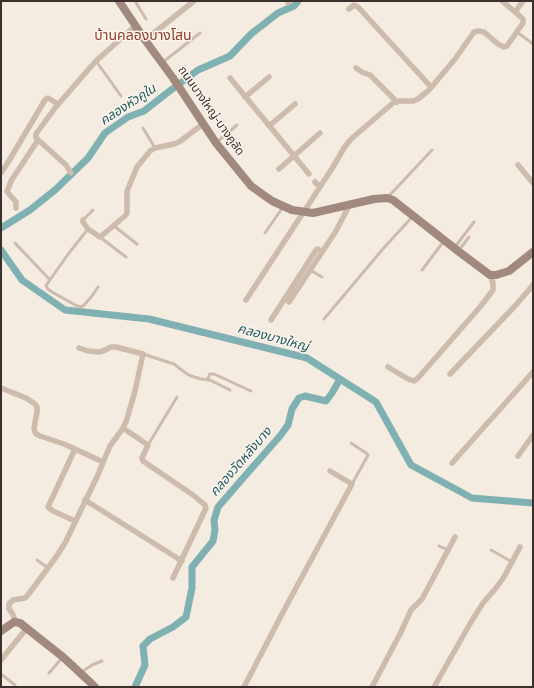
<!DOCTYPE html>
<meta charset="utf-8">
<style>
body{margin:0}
#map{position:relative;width:534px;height:688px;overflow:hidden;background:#f4ebe1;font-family:"Open Sans",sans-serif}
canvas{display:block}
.frame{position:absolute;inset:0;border:2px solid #3b302b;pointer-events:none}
</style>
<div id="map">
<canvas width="534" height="688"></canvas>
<div class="frame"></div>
</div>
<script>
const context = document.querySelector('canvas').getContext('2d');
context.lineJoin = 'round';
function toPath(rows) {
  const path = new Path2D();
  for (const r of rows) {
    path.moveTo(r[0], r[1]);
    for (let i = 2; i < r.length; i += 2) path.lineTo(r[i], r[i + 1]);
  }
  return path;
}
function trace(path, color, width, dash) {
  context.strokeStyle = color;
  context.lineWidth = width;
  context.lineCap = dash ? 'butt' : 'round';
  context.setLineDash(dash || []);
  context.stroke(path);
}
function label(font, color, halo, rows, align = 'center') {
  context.font = font + ' "Open Sans","Noto Sans Thai",sans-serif';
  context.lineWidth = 3;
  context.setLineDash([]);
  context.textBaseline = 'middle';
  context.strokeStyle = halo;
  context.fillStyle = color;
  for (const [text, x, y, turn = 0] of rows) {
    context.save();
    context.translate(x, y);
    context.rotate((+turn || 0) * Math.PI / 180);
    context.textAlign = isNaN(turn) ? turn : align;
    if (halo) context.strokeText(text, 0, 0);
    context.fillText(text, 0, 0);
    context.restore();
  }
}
const canal = toPath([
 [1,228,30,210,55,190,88,158,105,133,128,117,144,111,167,93,198,70,230,56,251,34,278,13,294,6,298,1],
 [1,250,22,280,65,310,149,319,307,358,376,402,411,465,472,498,533,503],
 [135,687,145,665,143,646,150,639,173,627,186,617,192,588,192,567,213,541,215,530,214,520,218,507,251,469,280,436,288,425,292,409,299,398,305,396,326,401,332,393,340,379]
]);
const lane = toPath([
 [135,1,146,19],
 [517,32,533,44],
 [96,61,121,96],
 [163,62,200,33],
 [143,128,155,148],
 [217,142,237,125],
 [388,197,432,150],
 [83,220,93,210],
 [114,226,137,244],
 [88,229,69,253,47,284,46,286,48,289,52,292,77,306,81,307,84,305,92,296,98,287],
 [265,233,283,207],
 [100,237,126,257],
 [15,243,50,280],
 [455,247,474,222],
 [459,250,469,237],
 [310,270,322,277],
 [422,270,444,241],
 [324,319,382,250,413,216],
 [143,354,174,364,187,374,191,376,201,379,210,380,230,390],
 [207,380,210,374,214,374,251,391],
 [351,443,366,453,368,455,367,457,352,484],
 [148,445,177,397],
 [439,546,448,550],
 [491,550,512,562],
 [37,560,48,568],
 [49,673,63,657],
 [80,673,92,665,102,661],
 [1,674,15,685]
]);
const street = toPath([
 [288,3,289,1],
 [349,9,354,5,358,7,431,87],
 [515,12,523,1],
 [145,40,194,1],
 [356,68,362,72,370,75,397,102],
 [230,78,309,174],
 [245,97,269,77],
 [269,126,295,104],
 [518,165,533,183],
 [279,169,320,133],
 [1,173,7,164,45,100,48,98,58,104],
 [71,173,66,165,36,138,36,134,55,108,88,70,96,61,135,26],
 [315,182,319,186],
 [16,208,16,202,8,193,7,191,8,189,11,181,38,140],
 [83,220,83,222,88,229,100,237,125,216,127,213,127,191,137,167,150,151,155,148,174,144,179,142,203,124],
 [246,300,333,167,344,148,351,139,393,103,399,101,413,101,418,99,429,90,455,59,474,32,478,31,484,32,498,44,504,47,507,46,523,23,523,19,515,12,502,1],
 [289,302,336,231,350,204],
 [271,320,316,250,318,249,322,252],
 [388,367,408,379,414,381,418,378,480,307,493,290,493,283,490,275],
 [450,374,515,306,533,285],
 [1,388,26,398,35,404,37,407,37,412,34,428,35,432,36,434,40,436,64,444,75,449],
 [123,428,148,445,142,458,143,461,193,495,205,505,206,508,173,578],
 [518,456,533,435],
 [452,463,533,372],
 [85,500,182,561],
 [75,521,53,511,48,507,75,449,103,462],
 [16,622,12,613,9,609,9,604,13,600,25,598,28,595,56,557,65,543,97,477,110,446,121,431,126,422,135,391,143,354,116,347,111,347,103,351,99,352,88,351,79,348],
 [1,660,27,628],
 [244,687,282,614,352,484,330,471],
 [372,687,401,632,411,610,422,599,455,537],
 [434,687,471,622,483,603,496,588,504,577,520,547]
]);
const secondary = toPath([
 [119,1,145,40,173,78,216,143,251,186,272,201,292,210,313,213,374,199,387,198,393,200,458,251,490,275,496,275,509,271,533,252],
 [1,631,14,622,20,623,63,657,91,683,95,687]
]);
const streetNames = [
 ["ถนนบางใหญ่-บางคูลัด",211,111,55]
];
const waterNames = [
 ["คลองหัวคูใน",128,105,-33],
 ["คลองบางใหญ่",273,338,15],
 ["คลองวัดหลังบาง",241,462,-49]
];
const quarterNames = [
 ["บ้านคลองบางโสน",143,36]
];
trace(canal, '#7fb0b2', 7);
trace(lane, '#cdbbac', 3);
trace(street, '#cdbbac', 5.5);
trace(secondary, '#a18a7d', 8);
label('12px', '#3b302b', '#fbf5ee', streetNames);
label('italic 13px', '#1f5a5e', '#fbf5ee', waterNames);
label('14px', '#8c3b22', '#fbf5ee', quarterNames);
</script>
